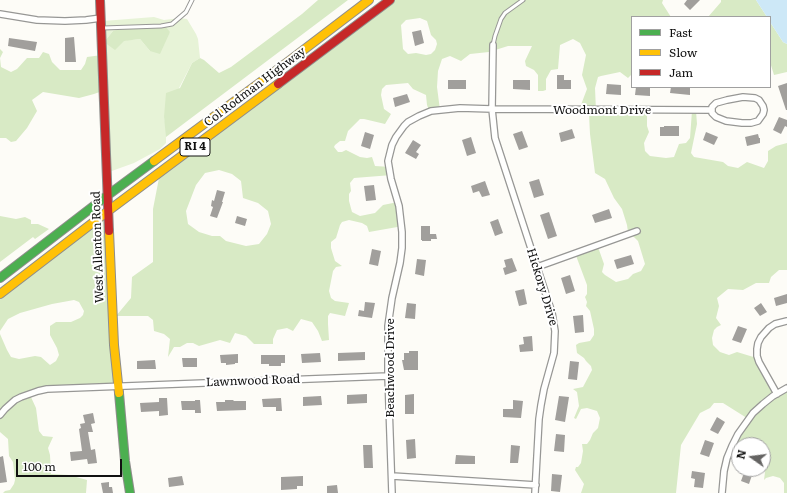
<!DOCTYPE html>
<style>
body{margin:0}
#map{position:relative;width:787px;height:493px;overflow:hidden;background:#fdfcf7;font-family:Literata,serif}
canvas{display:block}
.legend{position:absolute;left:631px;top:16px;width:140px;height:72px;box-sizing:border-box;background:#fff;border:1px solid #a0a0a0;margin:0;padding:5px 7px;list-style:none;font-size:12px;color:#111}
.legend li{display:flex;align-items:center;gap:8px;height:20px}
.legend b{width:20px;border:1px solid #a0a0a0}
.north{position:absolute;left:731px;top:437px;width:40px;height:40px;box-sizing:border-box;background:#fff;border:1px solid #a0a0a0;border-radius:50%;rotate:284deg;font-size:11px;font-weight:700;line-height:16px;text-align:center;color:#111}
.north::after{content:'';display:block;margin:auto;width:14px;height:18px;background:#646362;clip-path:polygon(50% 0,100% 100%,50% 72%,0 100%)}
.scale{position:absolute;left:16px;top:459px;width:106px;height:18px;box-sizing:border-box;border:2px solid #111;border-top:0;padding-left:5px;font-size:12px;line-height:14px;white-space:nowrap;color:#111;-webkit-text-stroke:3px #fff;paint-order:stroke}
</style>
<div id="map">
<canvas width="787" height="493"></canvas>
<ul class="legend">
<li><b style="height:5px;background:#4caf50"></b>Fast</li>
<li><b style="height:5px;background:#ffc107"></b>Slow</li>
<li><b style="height:5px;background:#c62828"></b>Jam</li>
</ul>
<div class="north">N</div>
<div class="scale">100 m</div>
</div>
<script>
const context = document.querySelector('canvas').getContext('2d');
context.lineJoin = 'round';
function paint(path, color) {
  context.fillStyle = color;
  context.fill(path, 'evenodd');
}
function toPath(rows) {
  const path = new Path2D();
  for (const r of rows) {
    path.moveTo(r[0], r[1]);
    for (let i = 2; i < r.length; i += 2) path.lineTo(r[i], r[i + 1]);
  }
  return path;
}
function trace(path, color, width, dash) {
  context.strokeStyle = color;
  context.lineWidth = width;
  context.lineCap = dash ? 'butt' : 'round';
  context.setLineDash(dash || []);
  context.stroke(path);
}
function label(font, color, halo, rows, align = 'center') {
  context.font = font + ' Literata,serif';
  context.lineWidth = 4;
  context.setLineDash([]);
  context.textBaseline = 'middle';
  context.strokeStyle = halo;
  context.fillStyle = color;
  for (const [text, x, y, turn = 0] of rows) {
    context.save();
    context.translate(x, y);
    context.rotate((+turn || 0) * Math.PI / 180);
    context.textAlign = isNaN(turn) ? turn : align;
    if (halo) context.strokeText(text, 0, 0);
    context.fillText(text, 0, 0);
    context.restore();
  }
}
const green = toPath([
 [154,17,164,20,180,18,187,19,196,34,198,39,200,58,192,63,164,117,166,127,166,143,160,149,134,163,109,172,103,21],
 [113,31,170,32,150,51,140,39,104,42]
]);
const forest = toPath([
 [318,0,348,0,166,137,164,117,166,93,180,88,192,63,200,58,204,60,219,73,231,67,302,14],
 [389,0,663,0,662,3,669,14,671,17,632,17,632,74,628,78,620,72,601,76,598,77,595,88,596,111,647,112,647,126,649,132,644,143,645,151,650,156,666,158,674,157,679,144,686,143,690,138,692,111,696,111,697,124,691,153,694,157,723,162,728,166,738,168,747,162,764,168,768,161,768,151,776,146,787,143,787,270,779,270,771,277,769,283,756,283,743,290,728,289,717,298,719,306,716,318,721,325,717,327,714,330,712,338,713,345,720,352,729,355,737,352,760,359,777,391,787,389,787,493,784,493,784,483,780,478,773,476,766,478,764,480,765,472,764,467,763,466,763,445,739,445,739,454,734,452,734,450,739,439,750,420,723,403,714,403,710,408,700,413,681,445,676,493,581,493,584,484,575,470,576,467,578,467,581,463,583,451,582,444,587,444,590,440,593,433,598,428,600,418,597,411,587,408,581,409,576,419,574,418,579,406,577,392,573,389,583,387,592,370,591,366,586,361,584,358,577,353,576,345,579,343,590,341,594,335,594,329,590,311,586,306,587,302,585,297,587,294,587,285,575,253,598,247,604,264,602,272,605,275,616,282,628,279,633,274,641,271,645,264,638,241,631,234,628,232,627,225,622,209,614,198,605,179,595,173,590,134,589,114,579,110,587,89,582,75,586,55,580,43,573,39,560,45,558,69,551,70,546,79,546,90,543,91,538,91,538,75,534,70,526,66,525,61,532,46,508,46,489,52,470,54,461,61,450,56,442,59,438,71,437,87,440,110,430,113,427,105,426,95,413,89,408,83,386,85,382,89,381,95,384,109,391,114,385,124,364,119,360,119,348,131,345,141,340,141,335,145,334,147,338,152,342,152,346,150,360,157,367,158,372,157,375,166,391,167,392,175,354,178,350,183,351,191,349,194,349,201,352,212,360,216,375,213,383,205,398,202,403,226,369,232,367,226,362,223,349,220,342,222,340,225,336,238,331,242,331,248,335,261,342,266,336,267,333,271,329,291,331,298,335,301,349,303,345,316,330,313,328,316,328,324,329,340,322,341,318,331,312,322,301,319,293,331,287,328,277,330,273,339,273,344,254,344,246,336,235,333,230,343,220,340,199,346,193,343,187,343,180,347,174,347,168,357,170,339,164,334,154,331,153,320,148,316,116,316,131,298,132,277,153,262,153,209,159,178],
 [420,18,427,21,431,35,436,40,437,44,435,50,431,54,426,55,416,53,408,54,403,49,401,25,406,20],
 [219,170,232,174,241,181,243,198,258,203,268,211,271,224,267,234,259,244,246,246,226,241,220,236,212,236,199,232,188,224,186,211,196,185,205,173],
 [721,0,756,0,767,17,708,17,721,2],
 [770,22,783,42,787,44,787,72,774,75,770,62],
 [137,25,164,25,170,32,160,54,150,51,140,39,124,41,115,50,104,42,113,31],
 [0,49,3,52,0,58,1,67,11,72,17,69,27,58,39,58,43,52,49,54,52,62,60,70,81,70,85,64,87,57,102,55,105,90,94,94,79,98,43,92,32,100,37,111,27,128,16,141,11,142,6,138,0,138],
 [106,214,120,384,64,388,30,395,36,408,39,431,43,436,53,437,48,448,50,455,51,474,69,475,87,480,86,493,3,493,5,491,10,490,14,484,15,480,13,462,9,456,8,439,0,432,0,334,7,350,11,357,19,359,35,356,41,357,50,365,56,361,59,355,57,348,50,335,50,326,56,322,71,322,80,318,83,315,84,311,79,302,74,300,52,304,20,313,8,319,0,331,0,294],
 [0,216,16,219,25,217,31,220,31,224,38,224,49,229,35,239,33,237,0,262]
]);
const water = toPath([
 [756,0,787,0,787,44,783,42,770,22,770,17,767,17]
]);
const building = toPath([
 [687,0,700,0,690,10,684,4],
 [421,30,424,43,415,46,412,32],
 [74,37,76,62,65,62,65,38],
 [9,38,37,42,35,51,8,46],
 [557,75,564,75,564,80,571,80,571,89,557,89],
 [448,80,466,80,466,89,448,89],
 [513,80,530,80,530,90,513,89],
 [787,83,787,110,786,110,778,86],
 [607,84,621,85,621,95,606,94],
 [636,87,650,87,650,96,635,95],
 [671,87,690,87,690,95,670,93],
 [407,94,410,102,395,107,393,98],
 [779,117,787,120,787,127,785,126,781,134,773,130],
 [664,126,679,126,679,136,660,136,660,127,664,127],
 [572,129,575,138,561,142,559,133],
 [522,131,528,147,519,150,513,134],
 [365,132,374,135,370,149,361,146],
 [706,132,718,137,714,145,703,140],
 [758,134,759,138,760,138,760,143,747,146,745,137],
 [471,137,476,153,467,156,462,140],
 [413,140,421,145,416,152,419,154,416,159,405,153],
 [539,179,544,195,534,198,529,182],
 [485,181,490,195,482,197,479,191,473,193,471,186],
 [374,185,376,200,366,201,364,186],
 [217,190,225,192,222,202,223,202,217,218,210,216,213,207,211,206,212,200,214,201],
 [609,209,612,218,595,223,592,215],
 [549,212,557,236,548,239,540,215],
 [237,216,247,219,245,226,235,223],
 [498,219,503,233,495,236,490,222],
 [421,226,430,226,430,234,436,234,437,239,431,239,431,241,422,241,422,240,421,240],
 [372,249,381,251,378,266,369,264],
 [631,255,634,264,617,269,614,260],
 [512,258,517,271,505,275,503,268,506,267,504,260],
 [417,259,426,260,424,276,415,274],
 [570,275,575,291,566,294,561,278],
 [524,289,527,304,519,306,515,291],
 [787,294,787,303,776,306,774,298],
 [365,302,375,303,372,318,358,316,359,310,364,311],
 [407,303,416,304,415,319,405,318],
 [761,303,767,312,760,316,754,308],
 [583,315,584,332,575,333,573,316],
 [738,326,747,329,741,343,732,340],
 [532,336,533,351,520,352,519,345,524,344,523,337],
 [409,351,418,351,418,370,404,370,402,360,404,360,404,353,409,353],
 [365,352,365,360,338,361,338,353],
 [320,353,321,362,302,363,301,354],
 [238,354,238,363,235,363,235,364,226,365,226,363,221,363,220,355],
 [261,355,285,355,285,363,281,363,281,366,269,366,269,364,261,364],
 [182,358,197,358,197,367,183,367],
 [155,360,156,369,137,369,137,361],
 [570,361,579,362,577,380,568,379],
 [367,394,367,403,347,404,347,395],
 [414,394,414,414,405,414,405,395],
 [321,396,322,405,303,406,303,397],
 [559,396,569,397,565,422,555,420],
 [159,398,167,398,168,415,159,416,159,411,141,412,140,403,159,402],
 [281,398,282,411,276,411,276,407,263,407,262,399],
 [195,400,200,400,201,413,195,413,195,410,182,410,181,401,195,401],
 [225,400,233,400,234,401,246,401,246,410,217,411,216,402,225,402],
 [513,400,523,401,521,418,503,417,503,409,513,409],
 [93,413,95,423,91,424,93,432,88,432,91,450,95,449,97,463,88,464,87,459,71,461,70,452,82,451,79,429,81,428,80,424,85,423,83,415],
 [717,417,725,422,718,434,710,430],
 [556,434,565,435,564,452,554,451],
 [415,439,416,458,407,459,406,440],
 [705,440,714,443,709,457,700,454],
 [363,445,372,445,373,468,364,468],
 [511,445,520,446,518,463,510,463],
 [456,455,475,456,475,464,455,464],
 [3,456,7,482,0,483,0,457],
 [745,470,753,472,749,484,741,481],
 [692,471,705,473,703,488,694,487,695,479,691,478],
 [552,474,562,475,560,492,551,491],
 [182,476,184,485,169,487,168,478],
 [303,476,303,486,297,486,297,489,281,490,281,477],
 [109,482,109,487,112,487,113,493,103,493,101,483],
 [337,485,338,493,327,493,327,486]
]);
const lane = toPath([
 [103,28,161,26,172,24,186,12,192,0],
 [493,45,495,36,501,19,505,13,523,0]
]);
const street = toPath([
 [0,14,37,20,65,21,86,20,101,18],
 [493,45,492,109,495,138,552,313,555,331,554,353,544,389,541,405,539,419,535,493],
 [537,267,637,231],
 [777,394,759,362,757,356,757,349,758,343,761,337,769,328,775,324,787,321],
 [0,415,5,409,15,400,21,397,38,391,47,389,388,376],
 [392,476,536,485],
 [392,493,388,376,388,326,392,298,400,263,402,248,402,232,399,206,391,179,388,161,392,145,396,137,404,126,408,122,419,116,431,111,460,108,492,109,712,110,712,113,716,117,726,121,742,123,751,123,758,121,763,114,764,110,763,106,759,100,755,98,743,97,727,100,716,103,712,107,712,110],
 [722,493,724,471,727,458,732,446,738,434,753,413,763,404,773,396,787,388]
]);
const fast = toPath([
 [0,278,108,195,154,161],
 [119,393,125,461,130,493]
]);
const slow = toPath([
 [154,161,289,61,369,0],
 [109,231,114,345,119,393],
 [0,294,108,211,278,84]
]);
const jam = toPath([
 [100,0,109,231],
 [278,84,390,0]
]);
const shields = [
 [195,147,30]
];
const shieldNames = [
 ["RI 4",195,147]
];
const streetNames = [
 ["Col Rodman Highway",255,87,-37],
 ["Woodmont Drive",602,110],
 ["West Allenton Road",98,247,-92],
 ["Hickory Drive",542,287,73],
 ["Beachwood Drive",390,368,-90],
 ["Lawnwood Road",253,381,-2]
];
paint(green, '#e7f3d7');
paint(forest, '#d8eac5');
paint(water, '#cde8f7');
paint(building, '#a19f9c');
trace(lane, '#979795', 5);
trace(street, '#979795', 8);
trace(fast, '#8e8d8b', 10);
trace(slow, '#8e8d8b', 10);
trace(jam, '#8e8d8b', 10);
trace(lane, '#fffffe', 3);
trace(street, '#fffffe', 5.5);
trace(fast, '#4caf50', 8);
trace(slow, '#ffc107', 8);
trace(jam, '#c62828', 8);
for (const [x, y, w] of shields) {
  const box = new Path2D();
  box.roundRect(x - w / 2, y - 9, w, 18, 3);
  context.fillStyle = '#fff';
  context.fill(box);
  trace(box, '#111', 1);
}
label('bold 11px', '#111', null, shieldNames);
label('12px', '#111', '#fff', streetNames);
</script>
